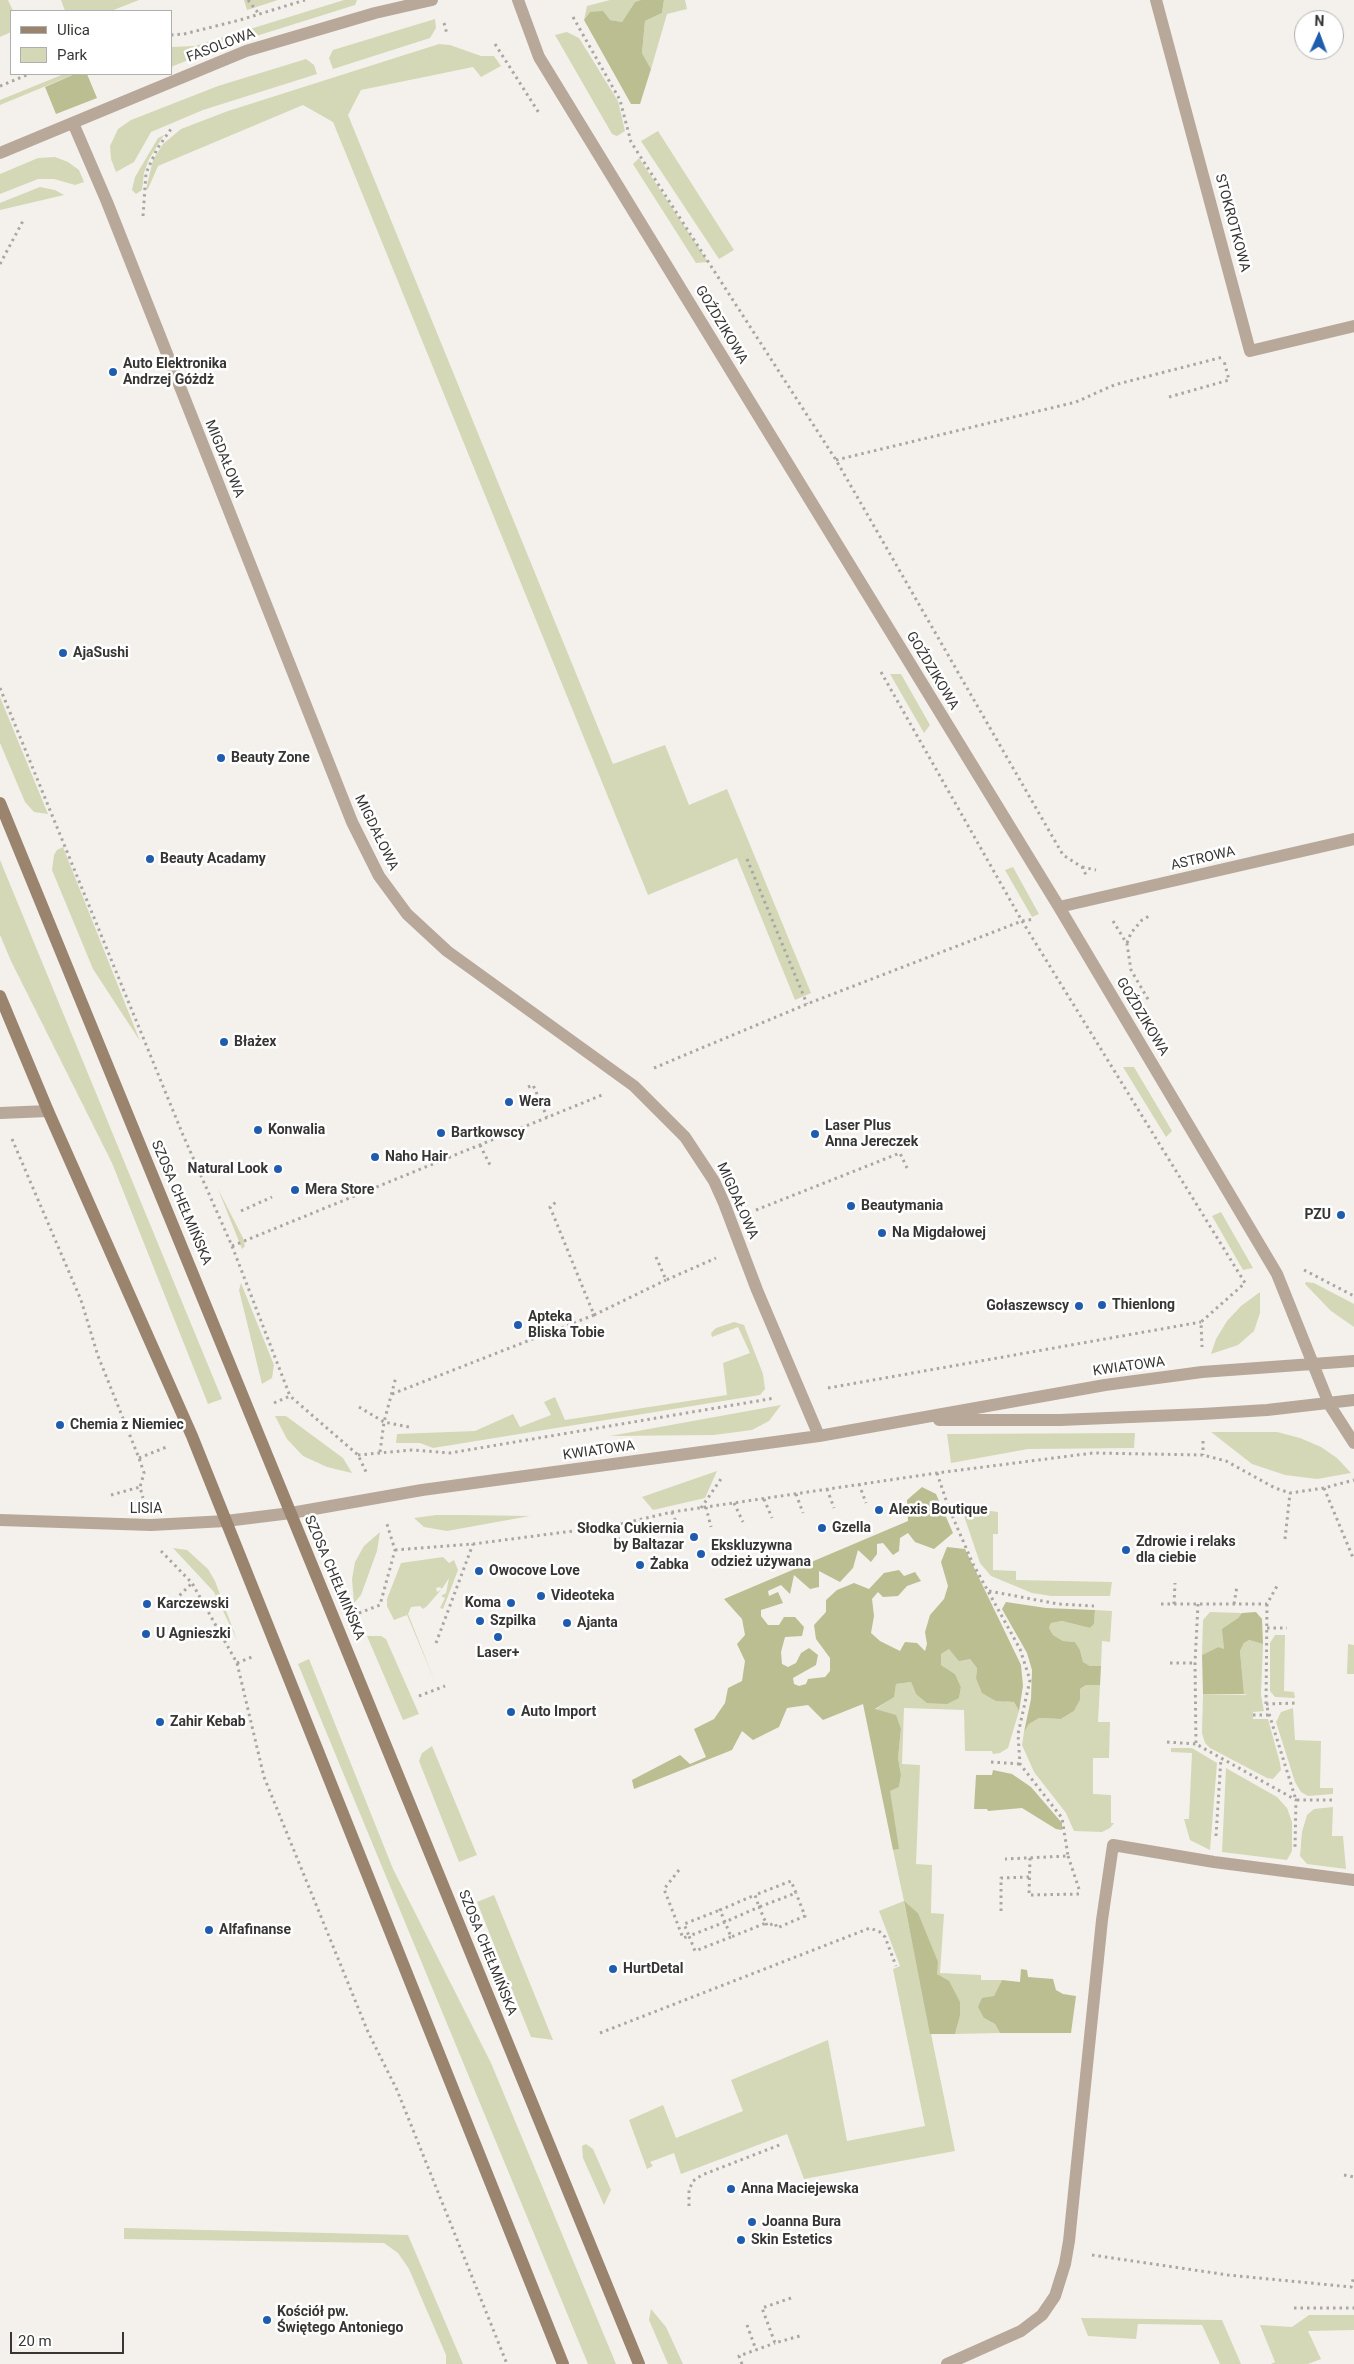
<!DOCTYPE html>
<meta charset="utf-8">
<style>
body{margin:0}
#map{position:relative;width:1354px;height:2364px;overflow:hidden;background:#f4f1ec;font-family:Roboto,sans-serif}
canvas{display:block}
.legend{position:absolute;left:10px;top:10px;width:162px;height:65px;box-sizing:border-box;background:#fff;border:1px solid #afafae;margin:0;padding:6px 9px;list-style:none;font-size:15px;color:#373634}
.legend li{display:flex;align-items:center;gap:10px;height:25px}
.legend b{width:25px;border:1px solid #afafae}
.north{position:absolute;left:1294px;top:10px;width:50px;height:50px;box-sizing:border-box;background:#fff;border:1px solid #afafae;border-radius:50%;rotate:2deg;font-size:14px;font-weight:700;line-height:20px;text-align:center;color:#373634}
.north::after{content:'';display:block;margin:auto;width:18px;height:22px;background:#1f5cad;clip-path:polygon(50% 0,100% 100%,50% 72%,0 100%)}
.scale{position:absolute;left:10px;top:2332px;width:114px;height:22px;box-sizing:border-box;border:2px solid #373634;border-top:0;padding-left:6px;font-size:15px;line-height:18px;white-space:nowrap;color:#373634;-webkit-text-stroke:4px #fff;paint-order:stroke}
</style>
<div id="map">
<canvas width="1354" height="2364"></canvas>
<ul class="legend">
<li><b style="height:6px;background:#9b846e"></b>Ulica</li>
<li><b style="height:14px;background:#d4d8b6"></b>Park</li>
</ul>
<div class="north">N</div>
<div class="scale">20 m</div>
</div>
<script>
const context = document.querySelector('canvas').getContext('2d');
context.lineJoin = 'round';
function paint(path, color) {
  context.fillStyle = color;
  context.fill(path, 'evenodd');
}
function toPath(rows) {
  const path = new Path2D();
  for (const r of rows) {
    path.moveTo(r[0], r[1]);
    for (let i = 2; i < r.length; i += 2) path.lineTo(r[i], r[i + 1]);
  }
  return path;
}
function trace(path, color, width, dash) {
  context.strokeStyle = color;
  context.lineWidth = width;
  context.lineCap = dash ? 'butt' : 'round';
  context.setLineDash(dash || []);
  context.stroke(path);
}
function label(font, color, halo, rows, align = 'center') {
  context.font = font + ' Roboto,sans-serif';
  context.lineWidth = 5;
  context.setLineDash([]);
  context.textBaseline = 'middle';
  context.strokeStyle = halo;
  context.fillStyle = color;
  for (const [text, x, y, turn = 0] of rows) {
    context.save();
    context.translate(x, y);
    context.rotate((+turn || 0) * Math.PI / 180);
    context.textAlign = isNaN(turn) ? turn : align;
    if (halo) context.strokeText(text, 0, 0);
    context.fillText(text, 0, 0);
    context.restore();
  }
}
const green = toPath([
 [0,0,8,0,13,11,11,32,0,37],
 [61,0,139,0,111,11,65,11],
 [244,0,278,0,247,10],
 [344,0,357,0,355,5,218,48,171,67,171,47,195,46],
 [610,0,641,0,635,2,622,22,610,20,590,12,584,20,587,6],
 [664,0,685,0,687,9,667,14,651,69,642,53,645,21,662,13],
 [435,19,436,28,430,38,333,69,329,58,333,50],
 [567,32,579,38,618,101,625,131,617,136,612,134,555,35],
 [439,44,450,45,481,56,494,56,501,66,481,77,473,67,361,90,348,115,613,764,665,745,689,805,727,789,811,993,795,1000,737,858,648,895,333,122,303,105,158,166,148,189,146,189,153,160,163,144,181,129,228,111],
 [306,59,314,65,317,74,203,110,151,132,134,162,116,172,111,159,110,146,118,129,131,120,218,86],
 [64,74,75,74,0,105,0,100],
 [658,131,734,250,719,259,641,141],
 [164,135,149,159,144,173,142,190,136,194,132,190,135,177,158,138],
 [55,157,68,162,79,170,84,182,75,185,54,179,38,179,0,194,0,174,38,158],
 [639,158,708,262,696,263,633,164],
 [40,187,55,190,64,195,0,210,0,203],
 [890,674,901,674,930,725,924,733],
 [0,697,48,814,34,812,25,802,0,743],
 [63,847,140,1041,93,969,52,870,54,855,57,850],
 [0,860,222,1399,208,1404,112,1163,11,961,0,935],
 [1013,867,1039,914,1032,917,1005,870],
 [1123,1067,1134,1067,1172,1131,1166,1137],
 [218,1189,243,1238,245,1246,242,1249],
 [1221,1212,1253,1268,1243,1270,1212,1216],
 [1306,1282,1314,1283,1354,1304,1354,1327,1331,1311,1305,1284],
 [241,1283,274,1365,272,1378,262,1384,239,1290],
 [1260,1292,1260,1313,1254,1331,1238,1345,1211,1354,1216,1339,1227,1321,1241,1306],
 [734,1322,744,1325,763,1374,765,1389,760,1395,433,1448,420,1443,396,1443,397,1434,475,1431,513,1414,520,1427,551,1415,544,1402,555,1397,565,1420,727,1395,723,1363,750,1353,738,1327,712,1337,711,1333,716,1328],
 [781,1405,769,1421,752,1430,714,1435,610,1436],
 [275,1416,286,1416,343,1458,352,1473,327,1467,303,1456,287,1439],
 [1211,1432,1277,1432,1300,1438,1321,1447,1337,1458,1351,1473,1317,1479,1285,1475,1252,1464],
 [1135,1433,1134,1448,1028,1449,951,1463,947,1434],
 [717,1471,705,1498,653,1510,642,1497],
 [961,1507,998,1512,998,1534,993,1534,993,1570,1016,1571,1016,1580,1112,1582,1110,1596,1051,1596,1032,1593,991,1576,980,1563],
 [436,1515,463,1515,530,1516,447,1531,424,1527,414,1518],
 [380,1532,377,1551,361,1595,354,1603,352,1579,355,1562,364,1546],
 [173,1548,187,1550,208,1569,215,1581,237,1640,214,1592],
 [443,1557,449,1563,454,1560,458,1570,443,1609,440,1608,445,1598,441,1596,446,1593,449,1578,442,1589,440,1587,436,1588,437,1592,441,1590,427,1606,423,1609,420,1606,411,1607,408,1614,436,1684,407,1615,394,1620,387,1606,387,1599,401,1563],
 [1095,1610,1112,1611,1110,1642,1102,1641,1101,1666,1090,1666,1083,1662,1080,1650,1075,1642,1063,1641,1053,1635,1049,1628,1051,1623,1062,1621,1090,1628,1094,1624],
 [1210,1612,1242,1613,1238,1618,1223,1629,1224,1650,1218,1647,1202,1655,1203,1620],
 [1275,1635,1285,1635,1284,1691,1294,1692,1295,1698,1275,1697,1270,1691,1270,1643],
 [367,1636,381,1636,386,1639,419,1714,403,1720],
 [1249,1640,1263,1644,1261,1695,1264,1711,1253,1712,1253,1719,1268,1719,1280,1763,1281,1770,1273,1779,1267,1778,1210,1748,1205,1743,1202,1733,1203,1694,1248,1695,1244,1694,1240,1651,1244,1643],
 [1348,1644,1354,1645,1354,1674,1347,1674],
 [949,1649,970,1659,977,1668,976,1678,1006,1702,1014,1702,1019,1711,1008,1748,1000,1753,993,1754,992,1751,965,1751,964,1710,904,1708,902,1764,920,1765,916,1864,932,1865,931,1913,944,1914,940,1973,981,1975,981,1980,1002,1980,984,2018,995,2024,1000,2033,955,2034,960,2016,937,1974,918,1913,904,1902,955,2151,804,2179,787,2134,681,2174,674,2153,650,2162,653,2166,647,2169,629,2120,663,2105,676,2138,743,2111,731,2080,828,2040,847,2141,925,2126,893,1969,900,1966,879,1911,904,1901,893,1850,898,1849,889,1791,899,1787,901,1775,898,1758,901,1729,875,1710,893,1697,896,1684,911,1682,916,1694,959,1698,961,1687,955,1674,941,1665,940,1654],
 [309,1659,393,1869,491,2063,616,2364,588,2364,298,1664],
 [1086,1685,1100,1685,1098,1722,1110,1722,1109,1758,1093,1758,1093,1794,1111,1795,1111,1823,1114,1823,1110,1828,1102,1832,1074,1831,1066,1813,1034,1772,1022,1745,1024,1732,1029,1724,1039,1718,1061,1719,1074,1711,1080,1700,1080,1689],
 [1293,1708,1295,1740,1321,1741,1320,1788,1333,1788,1333,1794,1308,1796,1301,1792,1295,1782,1276,1722,1281,1712],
 [432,1746,477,1855,459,1862,419,1761,422,1753],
 [1171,1748,1192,1748,1217,1763,1210,1850,1190,1840,1184,1819,1189,1819,1192,1753,1171,1752],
 [1226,1768,1277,1797,1287,1808,1292,1822,1292,1851,1287,1860,1222,1852],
 [1333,1807,1332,1836,1343,1836,1346,1869,1307,1864,1300,1856,1302,1832,1307,1815,1314,1809],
 [494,1895,553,2040,531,2037,477,1902],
 [586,2144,593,2149,611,2190,604,2205,583,2158,582,2146],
 [124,2228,408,2235,463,2364,446,2364,446,2355,409,2269,398,2253,384,2243,124,2239],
 [651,2309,666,2327,683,2364,668,2364,649,2320],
 [1309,2315,1354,2315,1354,2330,1308,2331,1321,2359,1308,2364,1271,2364,1275,2362,1260,2325,1292,2327],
 [1081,2318,1222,2320,1241,2364,1220,2364,1202,2325,1138,2324,1136,2339,1088,2336]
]);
const forest = toPath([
 [641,0,664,0,662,13,645,21,642,53,651,69,640,104,631,104,584,20,590,12,603,11,610,20,622,22,635,2],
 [75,74,87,74,97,98,56,114,45,87],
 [922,1487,936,1494,953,1533,934,1549,915,1542,908,1533,900,1538,899,1551,893,1555,883,1543,877,1544,877,1554,871,1562,858,1550,853,1568,840,1582,819,1571,819,1587,810,1589,794,1575,790,1594,781,1585,768,1591,769,1596,778,1592,783,1603,761,1610,761,1616,768,1625,779,1625,784,1617,795,1617,804,1627,802,1636,785,1637,781,1652,782,1664,788,1667,796,1663,801,1653,809,1648,818,1655,816,1665,793,1678,794,1684,799,1686,806,1684,808,1679,825,1677,830,1671,830,1658,816,1639,814,1625,826,1612,826,1600,837,1590,854,1583,869,1589,884,1573,899,1570,904,1576,915,1572,921,1581,907,1586,898,1596,883,1597,878,1592,872,1599,874,1616,871,1633,880,1641,900,1651,905,1642,917,1643,925,1651,927,1644,925,1632,930,1615,944,1599,948,1586,941,1562,947,1547,965,1549,1021,1665,1023,1686,1019,1711,1014,1702,996,1701,982,1693,976,1678,977,1668,970,1659,959,1661,949,1649,941,1654,941,1665,955,1674,961,1687,959,1698,947,1704,927,1703,916,1694,911,1682,896,1684,894,1697,875,1709,896,1715,901,1729,898,1758,901,1775,899,1787,890,1791,899,1849,893,1850,863,1704,823,1720,808,1705,787,1708,779,1727,753,1740,742,1731,732,1750,634,1789,632,1780,680,1755,690,1764,706,1757,694,1729,714,1719,725,1703,728,1688,742,1681,745,1661,737,1644,745,1635,742,1619,724,1599,908,1521,907,1500],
 [1006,1602,1046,1608,1095,1610,1094,1624,1090,1628,1062,1621,1051,1623,1049,1628,1053,1635,1063,1641,1075,1642,1080,1650,1083,1662,1090,1666,1101,1666,1100,1685,1086,1685,1080,1689,1080,1700,1074,1711,1061,1719,1039,1718,1029,1724,1024,1732,1031,1699,1032,1670,1027,1653,1002,1609],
 [1256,1612,1262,1619,1263,1644,1249,1640,1244,1643,1240,1651,1244,1694,1203,1694,1202,1655,1218,1647,1224,1649,1222,1629,1238,1618,1242,1613],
 [993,1770,1012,1774,1031,1787,1062,1823,1062,1830,1056,1829,1022,1808,988,1811,987,1809,974,1809,976,1775,992,1775],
 [904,1901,918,1913,938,1962,937,1974,949,1981,960,2002,960,2016,955,2034,930,2034],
 [1021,1969,1027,1970,1028,1977,1053,1979,1056,1990,1063,1994,1076,1996,1071,2033,1000,2033,995,2024,984,2018,978,2007,982,1998,994,1996,1002,1980,1020,1982]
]);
const path = toPath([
 [248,0,259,14],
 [573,17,620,100,631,142,836,460,1063,855,1082,867,1086,875],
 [444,23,447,34],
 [171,35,184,34,240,20,305,0],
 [495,44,539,113],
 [0,86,29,74],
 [143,216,146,173,157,149,171,129],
 [0,264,24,219],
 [1169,397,1229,380,1224,361],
 [836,460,1076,402,1114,385,1223,357],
 [881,672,1022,921,1245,1283,1201,1322,1202,1347],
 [0,688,183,1135,232,1246,290,1396],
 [747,859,807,1004],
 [1082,867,1096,870],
 [1113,921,1127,944,1131,970,1149,1001],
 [1127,943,1131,933,1142,920,1151,915],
 [654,1068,807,1004,1022,921,1034,919],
 [528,1087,533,1085,547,1117],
 [12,1139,81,1300,98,1356,139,1458,144,1473,140,1487,143,1498],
 [480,1145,491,1167],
 [756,1210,900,1153,907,1168],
 [241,1211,272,1197],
 [232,1246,602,1095],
 [656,1257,666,1280,716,1258],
 [1304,1270,1354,1296],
 [594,1315,666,1280],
 [828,1388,1201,1322],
 [392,1394,594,1315,550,1207,556,1202],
 [274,1403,290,1396,358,1455,367,1474],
 [359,1407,384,1422,409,1427],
 [1203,1441,1203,1455],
 [380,1452,384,1422,396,1377],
 [358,1455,412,1450,450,1453,775,1398],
 [139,1458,169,1446],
 [937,1473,948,1506,973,1564,1020,1649,1030,1680,1018,1734,1020,1764,1062,1818,1068,1856,1005,1859],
 [859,1484,866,1503],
 [1324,1488,1354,1560],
 [827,1489,834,1508],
 [796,1494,803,1513],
 [111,1495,140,1487],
 [764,1499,772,1518],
 [734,1503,743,1522],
 [706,1507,711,1527],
 [701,1508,723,1476],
 [672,1512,680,1532],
 [640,1520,648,1538],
 [612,1526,620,1542],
 [1285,1539,1290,1493],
 [395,1550,473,1544,612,1526,672,1512,937,1473,1093,1453,1203,1455,1226,1461,1275,1488,1290,1493,1324,1488,1354,1480],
 [161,1551,192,1583,237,1663,264,1777,368,2032,397,2090,507,2364],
 [989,1591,1058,1604,1094,1606],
 [175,1600,192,1583],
 [1161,1604,1267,1604,1277,1586],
 [1174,1604,1175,1583],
 [1198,1604,1195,1663,1196,1744,1296,1800,1295,1847],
 [1234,1604,1237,1586],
 [1267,1604,1266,1704,1296,1800,1335,1800],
 [359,1613,380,1605,395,1550,386,1521],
 [1267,1628,1287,1628],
 [436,1643,473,1544],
 [237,1663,252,1657],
 [1170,1663,1195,1663],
 [419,1696,445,1686],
 [1266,1704,1298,1703],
 [1253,1715,1269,1715],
 [1167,1742,1196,1744],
 [991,1762,1020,1764],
 [1216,1836,1221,1758],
 [1068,1856,1079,1889],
 [1030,1858,1029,1895,1079,1894],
 [679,1870,664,1889,683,1938,689,1936,684,1924,720,1910],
 [1001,1911,1001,1878,1029,1877],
 [766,1923,767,1926,775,1923,777,1928,805,1916,796,1893],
 [731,1937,695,1951,689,1936,725,1922,759,1907,766,1923,731,1937,725,1922,720,1910,755,1895,759,1907,796,1893,791,1881,755,1895],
 [600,2033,870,1928,880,1932,885,1937,896,1966],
 [1344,2175,1354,2177],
 [689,2206,689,2190,693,2181,702,2175,782,2144],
 [1092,2255,1228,2275,1351,2287,1354,2276],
 [791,2298,762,2308,775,2343,803,2335],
 [1294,2308,1354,2308],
 [747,2325,756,2350],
 [742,2364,739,2356,775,2343]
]);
const street = toPath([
 [518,0,539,57,1059,907,1277,1274,1329,1404,1354,1443],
 [1156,0,1250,351,1354,326],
 [73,123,107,202,352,822,379,876,407,914,447,951,634,1086,685,1137,714,1181,724,1203,757,1290,819,1436],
 [0,153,246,51,375,13,432,0],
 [1059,907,1354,839],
 [0,1113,48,1111],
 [939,1420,1060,1420,1202,1414,1267,1410,1354,1400],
 [0,1520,151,1525,226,1521,291,1513,422,1490,819,1436,1105,1385,1202,1372,1354,1361],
 [947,2364,1021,2331,1042,2315,1055,2296,1065,2264,1069,2241,1102,1920,1113,1845,1214,1862,1354,1880]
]);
const secondary = toPath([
 [0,803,639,2364],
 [0,996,48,1111,192,1436,563,2364]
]);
const markers = [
 [113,372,5,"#1f5cad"],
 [63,653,5,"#1f5cad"],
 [221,758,5,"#1f5cad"],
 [150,859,5,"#1f5cad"],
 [224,1042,5,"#1f5cad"],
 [509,1102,5,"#1f5cad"],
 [258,1130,5,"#1f5cad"],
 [441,1133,5,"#1f5cad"],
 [815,1134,5,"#1f5cad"],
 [375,1157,5,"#1f5cad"],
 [278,1169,5,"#1f5cad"],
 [295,1190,5,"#1f5cad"],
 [851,1206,5,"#1f5cad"],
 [1341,1215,5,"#1f5cad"],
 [882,1233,5,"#1f5cad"],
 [1102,1305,5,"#1f5cad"],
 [1079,1306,5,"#1f5cad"],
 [518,1325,5,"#1f5cad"],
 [60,1425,5,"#1f5cad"],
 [879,1510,5,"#1f5cad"],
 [822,1528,5,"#1f5cad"],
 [694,1537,5,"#1f5cad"],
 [1126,1550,5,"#1f5cad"],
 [701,1554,5,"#1f5cad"],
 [640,1565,5,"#1f5cad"],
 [479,1571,5,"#1f5cad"],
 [541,1596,5,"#1f5cad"],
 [511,1603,5,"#1f5cad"],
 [147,1604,5,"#1f5cad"],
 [480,1621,5,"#1f5cad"],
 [567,1623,5,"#1f5cad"],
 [146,1634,5,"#1f5cad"],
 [498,1637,5,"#1f5cad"],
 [511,1712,5,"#1f5cad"],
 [160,1722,5,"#1f5cad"],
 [209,1930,5,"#1f5cad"],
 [613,1969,5,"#1f5cad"],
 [731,2189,5,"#1f5cad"],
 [752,2222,5,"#1f5cad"],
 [741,2240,5,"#1f5cad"],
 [267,2320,5,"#1f5cad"]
];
const streetNames = [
 ["FASOLOWA",221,46,-21],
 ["STOKROTKOWA",1232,223,75],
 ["GOŹDZIKOWA",721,325,59],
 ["MIGDAŁOWA",224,459,68],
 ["GOŹDZIKOWA",932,671,59],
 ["MIGDAŁOWA",376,833,64],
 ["ASTROWA",1203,859,-13],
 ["GOŹDZIKOWA",1142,1017,59],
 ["MIGDAŁOWA",737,1201,66],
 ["SZOSA CHEŁMIŃSKA",181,1203,67],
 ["KWIATOWA",1129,1367,-8],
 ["KWIATOWA",599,1451,-8],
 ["LISIA",146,1509],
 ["SZOSA CHEŁMIŃSKA",334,1578,67],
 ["SZOSA CHEŁMIŃSKA",487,1953,68]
];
const poiNames = [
 ["Auto Elektronika",123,364],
 ["Andrzej Góżdż",123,380],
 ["AjaSushi",73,653],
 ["Beauty Zone",231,758],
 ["Beauty Acadamy",160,859],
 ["Błażex",234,1042],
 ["Wera",519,1102],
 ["Laser Plus",825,1126],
 ["Anna Jereczek",825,1142],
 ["Konwalia",268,1130],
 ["Bartkowscy",451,1133],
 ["Naho Hair",385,1157],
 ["Natural Look",268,1169,"right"],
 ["Mera Store",305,1190],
 ["Beautymania",861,1206],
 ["PZU",1331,1215,"right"],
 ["Na Migdałowej",892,1233],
 ["Thienlong",1112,1305],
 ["Gołaszewscy",1069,1306,"right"],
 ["Apteka",528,1317],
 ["Bliska Tobie",528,1333],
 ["Chemia z Niemiec",70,1425],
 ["Alexis Boutique",889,1510],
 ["Gzella",832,1528],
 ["Słodka Cukiernia",684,1529,"right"],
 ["by Baltazar",684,1545,"right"],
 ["Zdrowie i relaks",1136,1542],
 ["dla ciebie",1136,1558],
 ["Ekskluzywna",711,1546],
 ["odzież używana",711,1562],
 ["Żabka",650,1565],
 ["Owocove Love",489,1571],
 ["Videoteka",551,1596],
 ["Koma",501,1603,"right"],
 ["Karczewski",157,1604],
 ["Szpilka",490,1621],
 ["Ajanta",577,1623],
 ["U Agnieszki",156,1634],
 ["Laser+",498,1653,"center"],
 ["Auto Import",521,1712],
 ["Zahir Kebab",170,1722],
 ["Alfafinanse",219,1930],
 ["HurtDetal",623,1969],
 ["Anna Maciejewska",741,2189],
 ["Joanna Bura",762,2222],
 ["Skin Estetics",751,2240],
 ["Kościół pw.",277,2312],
 ["Świętego Antoniego",277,2328]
];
paint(green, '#d4d8b6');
paint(forest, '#babe90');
trace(path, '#a9a7a3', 3, [2.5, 4]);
trace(street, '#b8a899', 12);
trace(secondary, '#9b846e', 12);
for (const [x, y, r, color] of markers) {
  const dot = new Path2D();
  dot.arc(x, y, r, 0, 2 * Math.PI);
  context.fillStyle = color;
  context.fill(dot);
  trace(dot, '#fff', 2);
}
label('14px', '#373634', '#fff', streetNames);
label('bold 14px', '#373634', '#fff', poiNames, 'left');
</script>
